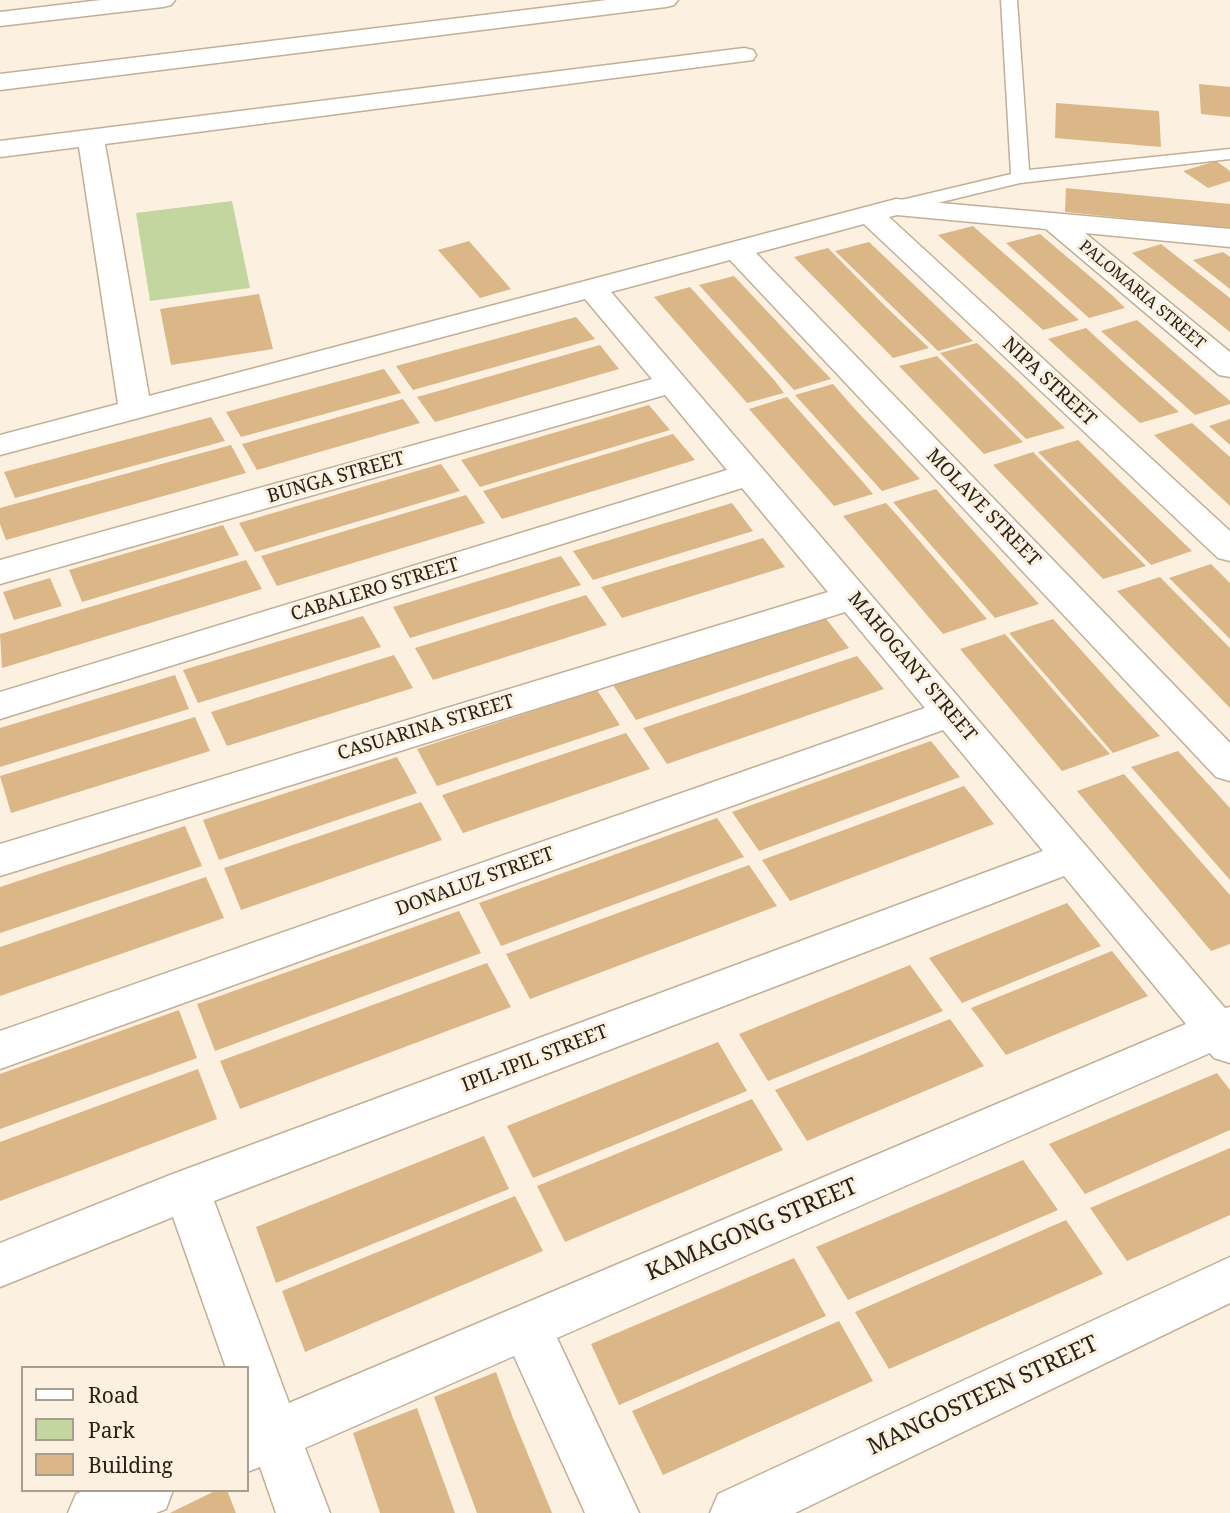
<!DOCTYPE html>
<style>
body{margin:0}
#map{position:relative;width:1230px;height:1513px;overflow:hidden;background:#fcf0e0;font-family:"Noto Serif",serif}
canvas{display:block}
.legend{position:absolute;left:21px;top:1366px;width:228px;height:126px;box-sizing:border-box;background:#fcf0e0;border:2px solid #a89e90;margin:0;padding:9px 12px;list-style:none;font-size:21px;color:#292218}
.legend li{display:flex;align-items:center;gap:14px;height:35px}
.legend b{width:35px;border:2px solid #a89e90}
</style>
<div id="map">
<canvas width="1230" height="1513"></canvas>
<ul class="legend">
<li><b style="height:9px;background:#fff"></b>Road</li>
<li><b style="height:19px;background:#c4d6a0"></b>Park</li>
<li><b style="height:19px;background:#dbb787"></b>Building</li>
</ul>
</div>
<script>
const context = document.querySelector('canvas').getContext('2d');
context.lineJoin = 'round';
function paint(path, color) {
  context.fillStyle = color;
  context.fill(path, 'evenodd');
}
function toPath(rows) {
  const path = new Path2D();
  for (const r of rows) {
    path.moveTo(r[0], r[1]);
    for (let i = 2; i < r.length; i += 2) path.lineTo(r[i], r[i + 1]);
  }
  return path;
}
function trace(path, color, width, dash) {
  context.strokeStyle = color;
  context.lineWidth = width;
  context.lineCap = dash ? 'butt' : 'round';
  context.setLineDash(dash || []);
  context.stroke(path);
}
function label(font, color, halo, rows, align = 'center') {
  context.font = font + ' "Noto Serif",serif';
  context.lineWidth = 6;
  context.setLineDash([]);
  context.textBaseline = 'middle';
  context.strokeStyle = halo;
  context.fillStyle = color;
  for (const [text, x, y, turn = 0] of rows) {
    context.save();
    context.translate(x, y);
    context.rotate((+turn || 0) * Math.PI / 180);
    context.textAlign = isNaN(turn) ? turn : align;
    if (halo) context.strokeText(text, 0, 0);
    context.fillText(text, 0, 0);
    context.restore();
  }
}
const green = toPath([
 [232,201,250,288,150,301,136,213]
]);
const building = toPath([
 [1199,84,1230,87,1230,117,1201,114],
 [1056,103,1159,111,1161,147,1055,138],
 [1216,161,1230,171,1230,181,1208,188,1183,171],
 [1066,188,1230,204,1230,229,1065,212],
 [973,226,1024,271,1079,320,1043,330,938,235],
 [1040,234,1113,296,1125,308,1089,318,1006,243],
 [469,241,511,289,480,298,438,250],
 [869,242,909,280,973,341,938,351,835,251],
 [1161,244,1230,298,1230,332,1132,253],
 [828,248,886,307,929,348,893,358,794,257],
 [1223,252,1230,257,1230,289,1193,260],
 [734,276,811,358,831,379,794,390,699,285],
 [690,287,775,381,784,393,747,403,654,297],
 [259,294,273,349,171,365,160,309],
 [576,317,595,339,413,390,396,366],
 [1137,320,1230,401,1230,404,1195,415,1101,331],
 [1086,328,1124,363,1179,412,1140,423,1048,339],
 [977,343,1014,378,1065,428,1026,439,940,353],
 [600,345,619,369,435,422,417,397],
 [937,356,1023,442,984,454,899,366],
 [384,369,401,393,241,437,226,412],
 [833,384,853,407,920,479,882,491,795,395],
 [787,397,862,481,873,494,834,506,749,409],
 [403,399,420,423,257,470,242,444],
 [649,405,670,430,480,487,461,460],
 [211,417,225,441,15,498,4,472],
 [1230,419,1230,445,1209,426],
 [1192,423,1230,457,1230,506,1154,435],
 [673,434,695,460,502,519,483,491],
 [1078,440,1133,494,1192,551,1151,565,1038,452],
 [231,445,246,473,6,540,0,524,0,508],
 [1033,452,1087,507,1146,566,1103,579,993,465],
 [441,464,460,491,255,552,239,523],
 [936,489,957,513,1039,604,995,618,893,502],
 [466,495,485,523,277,586,261,556],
 [732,503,753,531,593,580,573,551],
 [886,503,897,515,987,619,943,634,843,516],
 [223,525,239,555,82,602,69,570],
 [763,538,785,567,622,618,601,587],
 [561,556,581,585,410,638,393,607],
 [246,560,262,589,2,668,0,634],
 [1211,564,1230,583,1230,639,1169,578],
 [1160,577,1230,648,1230,708,1117,591],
 [50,578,62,606,14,620,3,592],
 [586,595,607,625,433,680,415,648],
 [363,616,381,647,198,703,183,670],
 [824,616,849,648,636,720,613,685],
 [1053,619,1118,691,1160,736,1113,753,1009,633],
 [1005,634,1069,708,1110,754,1062,771,960,649],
 [394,655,413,688,227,746,211,712],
 [857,656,884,689,667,764,643,728],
 [175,675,189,709,0,767,0,728],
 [597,690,620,725,437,786,417,749],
 [195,717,210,751,11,813,0,776],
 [626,733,650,769,463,833,442,795],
 [931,741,960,777,759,851,732,812],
 [1178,751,1230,808,1230,880,1131,767],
 [397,757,417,793,219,860,203,820],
 [1124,774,1230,895,1230,944,1211,951,1077,791],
 [964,786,994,824,790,901,762,860],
 [421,802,442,840,241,910,224,868],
 [717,818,744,857,501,946,479,903],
 [185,826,202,866,0,933,0,887],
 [749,865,777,906,530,999,506,954],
 [206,877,224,918,0,996,0,947],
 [1067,903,1101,946,962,1003,929,958],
 [459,911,481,953,215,1051,197,1004],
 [1112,951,1148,996,1006,1055,971,1008],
 [487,963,511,1007,240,1109,220,1061],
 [910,965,943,1011,768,1081,739,1034],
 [179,1010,197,1058,0,1129,0,1074],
 [950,1019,984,1066,807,1141,775,1090],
 [718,1042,747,1091,533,1178,507,1126],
 [198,1069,217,1119,0,1201,0,1142],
 [1217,1073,1230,1090,1230,1130,1085,1194,1049,1144],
 [752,1099,783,1150,565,1242,537,1186],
 [484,1136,509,1189,276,1283,256,1227],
 [1230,1148,1230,1215,1127,1261,1090,1208],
 [1023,1160,1058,1210,848,1300,816,1247],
 [515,1196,543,1251,305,1352,282,1291],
 [1066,1220,1103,1274,889,1369,855,1312],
 [794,1258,826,1316,619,1405,591,1344],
 [839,1321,873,1381,663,1475,632,1411],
 [496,1372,513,1418,552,1513,477,1513,434,1397],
 [417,1408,434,1455,455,1513,380,1513,353,1433],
 [217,1490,227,1490,236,1513,170,1513]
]);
const service = toPath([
 [1001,0,1017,0,1029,170,1230,149,1230,159,1020,183,896,213,889,211,886,207,889,203,1011,174,1001,0]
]);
const minor = toPath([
 [101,0,175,0,171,5,163,7,0,26,0,12,101,0],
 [607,0,678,0,674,5,666,7,0,90,0,74,607,0],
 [744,48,753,50,756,55,753,60,105,144,149,396,896,199,1230,229,1230,247,1085,233,1230,352,1230,377,1219,375,1046,229,897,215,889,217,1230,531,1230,561,1218,558,864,224,756,253,1230,743,1230,781,1216,777,730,260,611,292,1225,1008,1230,1007,1230,1063,1214,1058,1210,1053,557,1338,639,1513,585,1513,514,1356,305,1448,330,1513,276,1513,260,1467,247,1472,247,1368,226,1368,173,1217,0,1287,0,1243,170,1175,1043,851,943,730,0,1069,0,1031,925,708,845,612,0,876,0,844,828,592,742,488,0,719,0,692,727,470,665,395,0,584,0,560,652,379,585,299,0,455,0,435,118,404,79,147,0,157,0,141,744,48],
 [1064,876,1186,1024,289,1403,214,1201,1064,876],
 [1230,1257,1230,1303,795,1513,710,1513,718,1494,1230,1257],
 [85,1490,173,1490,166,1509,156,1513,68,1513,76,1494,85,1490]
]);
const farStreetnames = [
 ["PALOMARIA STREET",1142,295,40]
];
const streetNames = [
 ["NIPA STREET",1049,382,43],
 ["BUNGA STREET",336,478,-16],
 ["MOLAVE STREET",983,508,46],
 ["CABALERO STREET",375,590,-17],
 ["MAHOGANY STREET",912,667,50],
 ["CASUARINA STREET",426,728,-17],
 ["DONALUZ STREET",475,882,-20],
 ["IPIL-IPIL STREET",535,1059,-21]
];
const nearStreetnames = [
 ["KAMAGONG STREET",752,1230,-23],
 ["MANGOSTEEN STREET",983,1396,-25]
];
paint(green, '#c4d6a0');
paint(building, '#dbb787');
trace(service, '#c2af95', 3);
trace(minor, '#c2af95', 3);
paint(service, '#fff');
paint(minor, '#fff');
label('16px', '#292218', '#fcf0e0', farStreetnames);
label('19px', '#292218', '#fcf0e0', streetNames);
label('23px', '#292218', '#fcf0e0', nearStreetnames);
</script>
